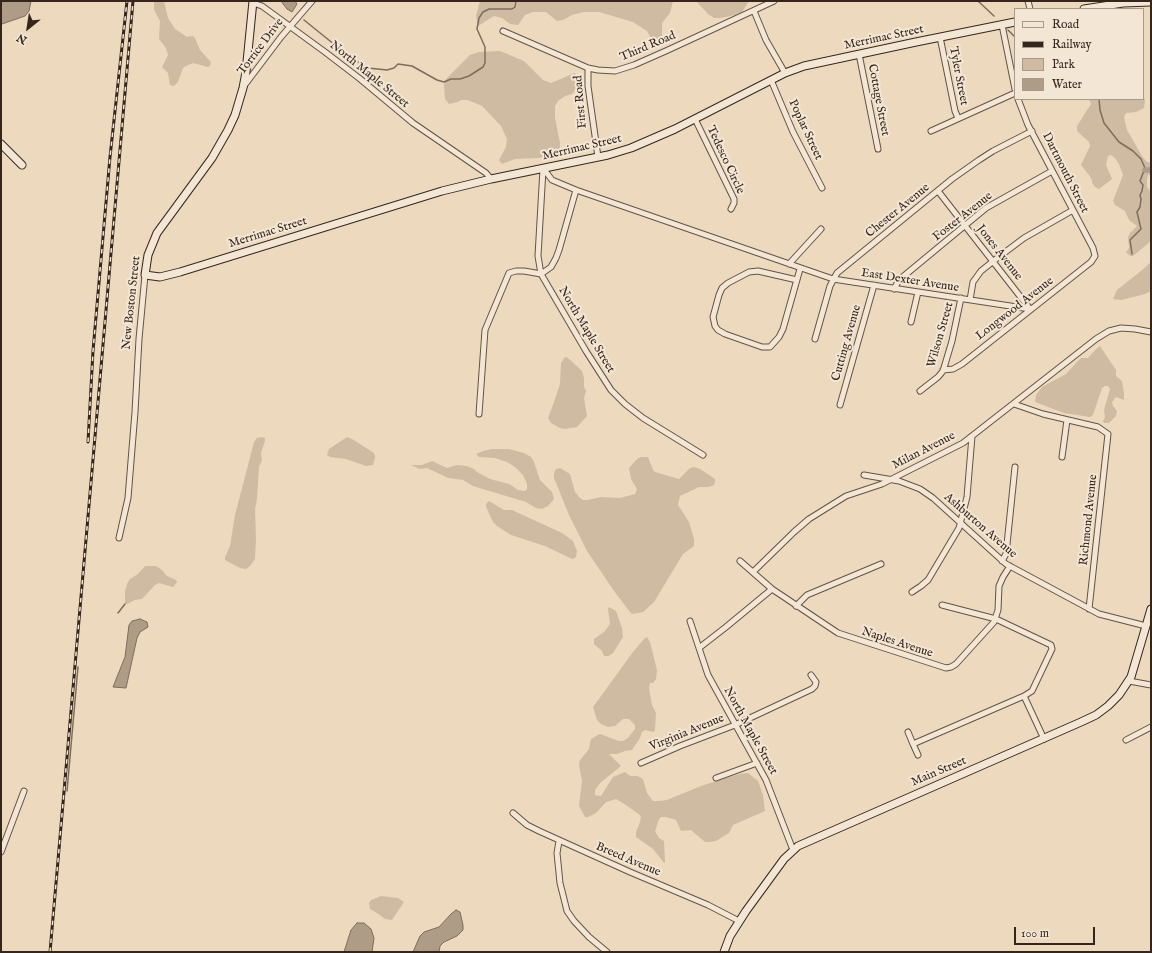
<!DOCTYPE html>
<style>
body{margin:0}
#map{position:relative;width:1152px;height:953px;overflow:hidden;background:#edd9bd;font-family:"IM FELL English",serif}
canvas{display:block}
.frame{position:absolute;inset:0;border:2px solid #35261d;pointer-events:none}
.legend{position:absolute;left:1014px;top:8px;width:130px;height:92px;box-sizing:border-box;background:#f3e6d4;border:1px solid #a7998b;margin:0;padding:5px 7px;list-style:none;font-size:12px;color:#35261d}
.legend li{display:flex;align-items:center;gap:8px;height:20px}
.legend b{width:20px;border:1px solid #a7998b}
.north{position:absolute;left:8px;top:8px;width:40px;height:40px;-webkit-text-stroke:3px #f3e6d4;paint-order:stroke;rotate:210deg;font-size:11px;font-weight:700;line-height:16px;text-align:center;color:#35261d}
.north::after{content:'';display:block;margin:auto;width:14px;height:18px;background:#35261d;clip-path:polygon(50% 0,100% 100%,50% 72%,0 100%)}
.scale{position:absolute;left:1014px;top:927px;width:81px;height:18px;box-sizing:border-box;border:2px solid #35261d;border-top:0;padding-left:5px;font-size:12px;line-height:14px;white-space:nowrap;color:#35261d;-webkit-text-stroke:3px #f3e6d4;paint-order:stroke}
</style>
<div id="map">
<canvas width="1152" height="953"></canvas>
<div class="frame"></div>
<ul class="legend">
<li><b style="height:5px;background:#f3e6d4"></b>Road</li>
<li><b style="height:5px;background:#35261d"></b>Railway</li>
<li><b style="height:11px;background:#cebba2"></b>Park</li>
<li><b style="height:11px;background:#ae9c87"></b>Water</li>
</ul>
<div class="north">N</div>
<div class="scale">100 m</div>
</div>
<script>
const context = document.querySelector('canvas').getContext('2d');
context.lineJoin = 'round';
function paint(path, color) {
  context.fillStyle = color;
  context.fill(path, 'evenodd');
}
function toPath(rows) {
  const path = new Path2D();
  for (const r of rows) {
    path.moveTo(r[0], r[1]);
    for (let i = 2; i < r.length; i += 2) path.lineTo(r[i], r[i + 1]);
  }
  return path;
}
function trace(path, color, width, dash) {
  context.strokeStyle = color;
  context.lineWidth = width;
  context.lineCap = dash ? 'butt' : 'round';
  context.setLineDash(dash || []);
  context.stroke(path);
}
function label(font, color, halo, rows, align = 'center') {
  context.font = font + ' "IM FELL English",serif';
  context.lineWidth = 4;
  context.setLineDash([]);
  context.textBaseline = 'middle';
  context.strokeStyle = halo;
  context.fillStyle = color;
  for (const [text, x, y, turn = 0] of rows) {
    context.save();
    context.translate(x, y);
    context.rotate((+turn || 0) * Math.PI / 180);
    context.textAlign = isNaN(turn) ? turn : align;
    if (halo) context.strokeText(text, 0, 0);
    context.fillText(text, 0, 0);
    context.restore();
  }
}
const green = toPath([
 [154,1,164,1,168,18,175,29,187,37,193,36,195,38,200,50,211,62,210,66,208,67,193,63,186,66,183,68,178,82,174,86,170,85,168,73,162,67,168,55,166,48,159,39,160,21,154,10],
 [480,1,673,1,670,13,662,23,662,37,660,43,658,46,653,42,647,31,633,22,599,12,584,12,572,15,563,20,557,21,546,12,533,12,525,15,518,25,510,24,502,18,494,16,478,26,476,16],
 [696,1,749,1,742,12,735,15,720,18,714,18,708,14],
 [500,51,524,61,543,80,551,83,575,73,577,76,575,84,576,89,572,94,565,96,558,101,555,106,555,118,560,143,560,150,557,154,539,158,515,159,502,164,499,160,506,147,507,139,501,126,482,106,468,100,461,100,458,102,449,104,445,99,444,85,446,79,470,55,479,52],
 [1143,96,1145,100,1144,108,1136,112,1126,113,1124,117,1127,130,1142,156,1147,162,1151,163,1151,175,1148,175,1147,180,1147,187,1151,192,1151,241,1133,256,1130,256,1126,252,1129,248,1128,237,1130,233,1137,226,1129,220,1125,211,1115,205,1113,201,1123,175,1119,164,1115,158,1111,155,1108,156,1106,165,1112,179,1099,189,1095,187,1092,183,1092,180,1089,175,1081,165,1090,146,1089,142,1077,131,1077,126,1091,104,1089,99,1143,99],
 [1151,262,1151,291,1145,294,1121,300,1113,299,1117,290,1141,271],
 [1100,346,1116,370,1116,376,1122,381,1124,393,1124,400,1116,397,1112,402,1113,406,1117,411,1116,416,1109,423,1104,423,1103,421,1105,417,1104,410,1110,389,1108,386,1105,386,1102,388,1093,415,1090,417,1064,413,1035,402,1036,395,1042,387,1066,374,1077,362,1081,358,1088,358,1096,349],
 [565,357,568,358,582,371,584,378,584,387,586,391,584,398,587,416,577,427,565,429,560,428,551,423,548,418,553,405,560,384,561,363],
 [262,437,265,438,265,441,261,453,262,460,259,467,257,499,255,509,256,539,255,559,250,566,246,569,240,568,225,560,225,557,230,546,235,515,254,442,257,438],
 [347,437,352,439,374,453,375,457,373,465,366,466,346,459,330,457,327,455,329,449],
 [492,449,509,449,524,453,531,457,534,462,540,480,552,492,554,499,548,506,542,509,536,508,526,502,473,486,463,480,448,478,427,468,420,469,411,465,422,465,432,461,447,468,457,465,467,466,474,469,477,472,490,479,509,484,518,490,525,491,527,489,527,484,523,475,515,467,507,462,495,458,479,457,476,454,483,451],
 [642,457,648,457,653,470,655,472,679,479,690,468,694,467,700,469,715,479,715,482,714,485,709,487,699,487,680,496,678,505,689,522,694,539,694,546,683,554,654,602,643,612,632,614,630,612,614,591,587,551,569,515,554,478,554,473,556,469,560,468,570,474,575,492,580,498,583,500,588,500,601,497,620,498,635,494,637,489,631,479,629,468,638,458],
 [489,501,504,510,512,510,562,533,573,541,577,551,576,557,573,559,570,558,545,546,511,535,497,526,493,522,486,507,486,504],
 [145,566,156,566,162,570,167,576,176,580,177,582,173,587,159,583,155,585,142,599,135,600,127,604,125,604,125,592,127,584,130,579,138,574],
 [609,607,616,611,622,628,623,637,613,653,609,656,604,656,602,651,594,644,594,639,604,632,610,624,608,609],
 [647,637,650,642,657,670,656,679,653,683,650,683,649,688,652,705,656,713,655,729,654,732,645,730,642,732,640,738,632,750,625,751,617,754,609,754,621,766,600,783,595,790,595,795,601,796,613,777,625,772,630,776,637,776,643,779,647,793,653,801,659,801,667,800,701,786,729,777,740,774,748,773,758,781,763,795,765,811,733,825,729,833,716,841,710,842,705,842,691,830,681,831,676,820,666,817,661,817,659,819,655,831,659,838,664,841,665,862,664,863,653,849,636,837,636,832,640,822,641,816,626,805,616,799,606,802,596,813,588,817,585,817,579,806,582,781,579,765,580,760,589,749,591,739,600,734,619,741,623,741,628,738,635,729,635,725,629,719,623,719,615,726,608,727,601,724,597,720,593,707,633,652,645,638],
 [381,896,398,898,404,902,392,920,385,919,380,915,370,909,369,903,371,900]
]);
const water = toPath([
 [1,1,31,1,29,11,25,16,2,24,1,24,1,1],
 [281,1,295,1,297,4,292,12,287,9,281,1],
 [140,619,147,622,148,627,140,632,137,638,126,688,113,687,125,657,129,625,132,621,140,619],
 [456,910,460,912,463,925,463,930,457,936,444,942,440,946,439,952,413,952,420,936,424,932,439,927,451,914,456,910],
 [357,923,364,923,371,929,374,938,372,952,344,952,351,930,357,923]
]);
const stream = toPath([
 [978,1,994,16],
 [304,20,335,45,340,51,368,68,387,70,394,68,398,64,412,66,437,80,444,82,451,79,460,79,469,76,483,67,485,63,485,47,477,29,479,18,483,12,489,9,512,9,515,7,516,1],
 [1008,30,1015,37],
 [1099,99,1100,110,1104,123,1119,142,1133,151,1141,159,1145,168,1140,181,1143,185,1142,191,1140,195,1141,199,1140,207,1137,212,1141,229,1130,240,1132,254],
 [118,613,125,604],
 [67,791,78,667]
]);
const canal = toPath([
 [1145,170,1151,170]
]);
const street = toPath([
 [1028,1,1030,9],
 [253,3,262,6,325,52,359,78,413,123,486,173,491,179],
 [754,11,766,40,785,73],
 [1002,25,1015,89],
 [503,31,588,68,598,70,615,71,634,65,668,50,774,1],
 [940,37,955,111,958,118],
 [859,54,878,149],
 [588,68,588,86,598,157],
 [771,80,793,132,822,188],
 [244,86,281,37,312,1],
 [695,119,734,199,734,203,731,209],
 [931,131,1015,93],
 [543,168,552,180,576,190,833,279,1030,309],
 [543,169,538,256,541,274,586,351,611,390,625,404,643,418,703,455],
 [938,191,1030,309],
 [789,264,821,229],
 [797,280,758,271,749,272,728,283,722,288,719,295,713,317,715,326,718,330,725,334,762,347,770,347,779,337,783,329,800,269],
 [894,289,899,280,986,208,1052,171],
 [970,300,973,282,981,271,996,259,1024,238,1073,210],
 [911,322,918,292],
 [815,339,830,286,837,273,952,179,979,160,993,151,1032,131],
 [943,370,953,369,962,364,1091,262,1095,256,1093,248,1028,125,1018,99],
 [920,391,938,377,943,371,952,341,961,298],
 [1014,404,1043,414,1098,427,1108,434,1089,609],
 [840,405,874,285],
 [479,414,485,330,509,273,516,271,524,271,541,274,551,267,556,258,559,250,576,190],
 [1062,457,1067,420],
 [864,475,899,481,920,489,933,498,1006,564,1099,614,1146,626],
 [119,538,128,498,135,412,139,339,145,275],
 [740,561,772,589,838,633,946,668,951,667,956,664,994,622,998,610,999,586,1003,577,1010,566],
 [1002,561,1006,554,1015,467],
 [753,572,794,532,809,519,846,496,882,484,963,443,1096,339,1109,331,1121,328,1135,329,1151,332],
 [912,592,921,586,928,580,959,528,967,497,972,436],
 [942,605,996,619,1051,645,1052,649,1032,691,1024,696,1044,739],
 [796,606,807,595,881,564],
 [690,621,708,675,766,780,793,850],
 [699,648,726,627,772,589],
 [1129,681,1151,685],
 [908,732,913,744],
 [1126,740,1151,727],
 [918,755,913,744,1024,696],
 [641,763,680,746,735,725,812,689,815,686,816,682,811,675],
 [716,778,757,763],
 [513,813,527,825,539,831,630,872,708,905,739,921],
 [559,841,557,853,560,883,567,911,574,921,589,937,607,952],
 [1,852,24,791]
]);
const secondary = toPath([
 [253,1,246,72,243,88,235,115,228,130,212,158,157,233,148,255,145,275,160,277,180,272,442,191,491,179,608,155,631,148,675,129,785,73,804,66,916,42,1015,22],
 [1084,9,1123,3,1151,2],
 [1,144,22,165],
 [724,952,730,936,746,911,784,859,798,846,1081,722,1096,715,1108,706,1119,695,1131,677,1151,609]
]);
const rail = toPath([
 [88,442,93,351,110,157,127,1],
 [50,952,133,1]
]);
const streetNames = [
 ["Merrimac Street",884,38,-12],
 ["Torrice Drive",261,47,-53],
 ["Third Road",648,47,-23],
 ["North Maple Street",369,75,39],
 ["Tyler Street",958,76,79],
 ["Cottage Street",878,100,79],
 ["First Road",581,102,-95],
 ["Poplar Street",805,130,65],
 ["Merrimac Street",582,148,-13],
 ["Tedesco Circle",725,160,65],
 ["Dartmouth Street",1065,173,63],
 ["Chester Avenue",898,211,-39],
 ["Foster Avenue",963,217,-38],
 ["Merrimac Street",268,233,-17],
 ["Jones Avenue",999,253,52],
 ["East Dexter Avenue",910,281,9],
 ["New Boston Street",132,303,-84],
 ["Longwood Avenue",1015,309,-38],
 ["North Maple Street",586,330,59],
 ["Wilson Street",941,335,-74],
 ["Cutting Avenue",847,343,-74],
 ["Milan Avenue",924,451,-27],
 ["Richmond Avenue",1089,520,-84],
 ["Ashburton Avenue",980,526,41],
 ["Naples Avenue",897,643,18],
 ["North Maple Street",750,731,61],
 ["Virginia Avenue",687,733,-22],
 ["Main Street",939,772,-23],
 ["Breed Avenue",628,860,23]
];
paint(green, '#cebba2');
paint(water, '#ae9c87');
trace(water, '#7e6d5d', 1);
trace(stream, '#7e6d5d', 1.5);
trace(canal, '#ae9c87', 5.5);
trace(street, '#635345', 7);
trace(secondary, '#35261d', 9);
trace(street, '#f3e6d4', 5);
trace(secondary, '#f3e6d4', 7);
trace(rail, '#35261d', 3);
trace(rail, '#f3e6d4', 1.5, [4.5]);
label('12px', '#35261d', '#f3e6d4', streetNames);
</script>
